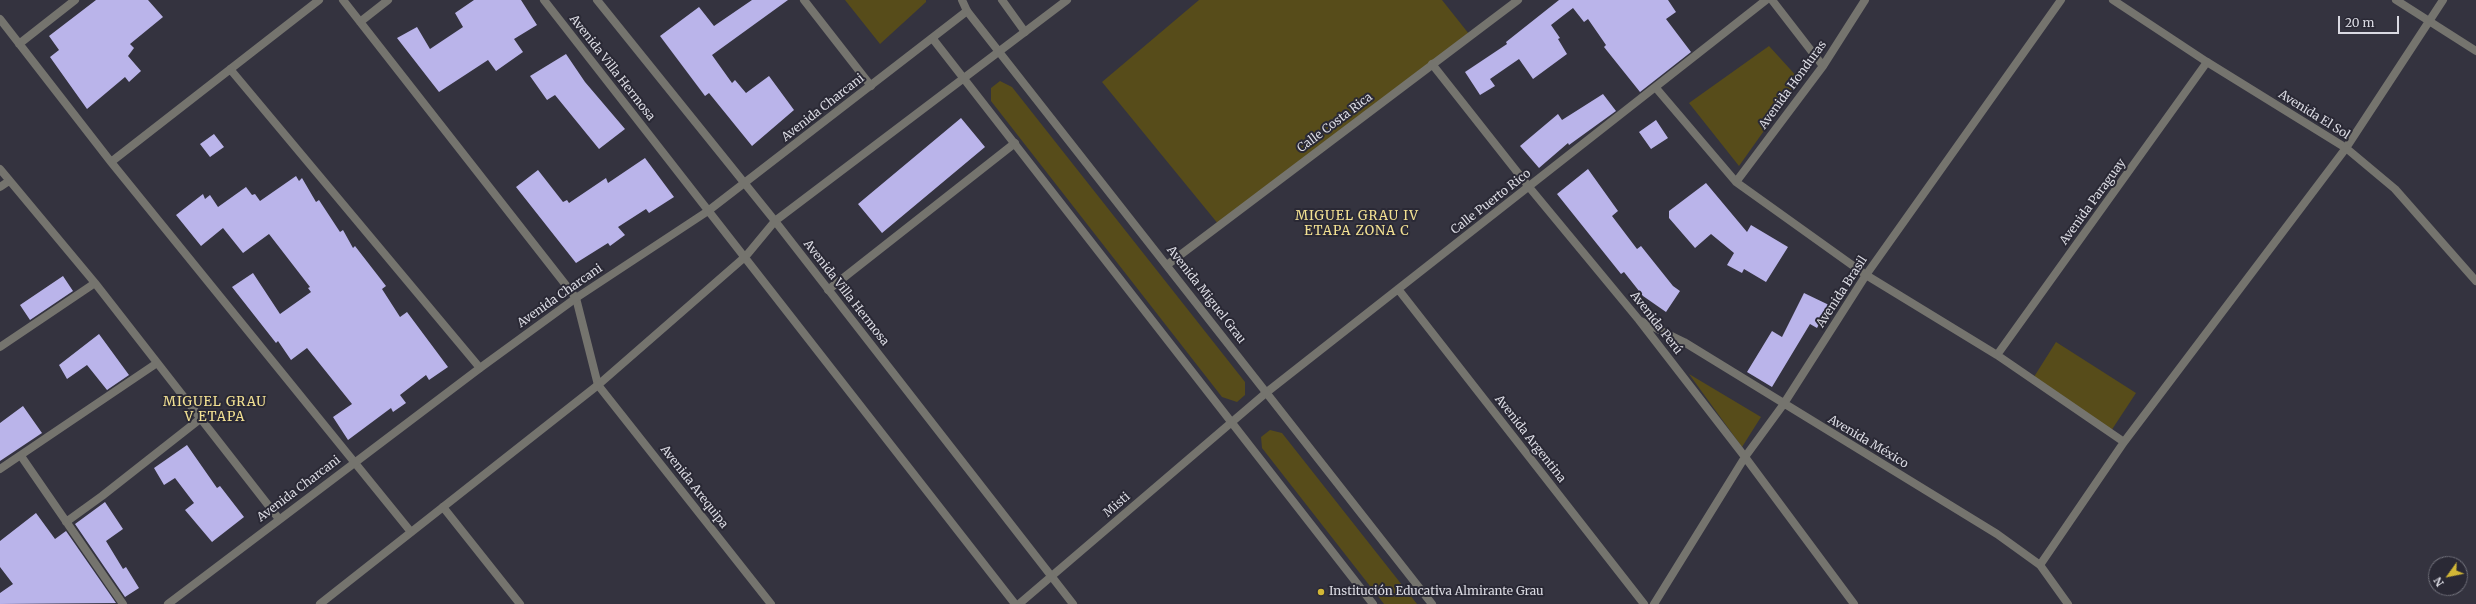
<!DOCTYPE html>
<meta charset="utf-8">
<style>
body{margin:0}
#map{position:relative;width:2476px;height:604px;overflow:hidden;background:#34333f;font-family:Merriweather,serif}
canvas{display:block}
.north{position:absolute;left:2428px;top:556px;width:40px;height:40px;box-sizing:border-box;background:#2a2935;border:1px solid #70707a;border-radius:50%;rotate:237deg;font-size:11px;font-weight:700;line-height:16px;text-align:center;color:#dadae2}
.north::after{content:'';display:block;margin:auto;width:14px;height:18px;background:#d2b736;clip-path:polygon(50% 0,100% 100%,50% 72%,0 100%)}
.scale{position:absolute;left:2338px;top:16px;width:61px;height:18px;box-sizing:border-box;border:2px solid #dadae2;border-top:0;padding-left:5px;font-size:12px;line-height:14px;white-space:nowrap;color:#dadae2;-webkit-text-stroke:3px #2a2935;paint-order:stroke}
</style>
<div id="map">
<canvas width="2476" height="604"></canvas>
<div class="north">N</div>
<div class="scale">20 m</div>
</div>
<script>
const context = document.querySelector('canvas').getContext('2d');
context.lineJoin = 'round';
function paint(path, color) {
  context.fillStyle = color;
  context.fill(path, 'evenodd');
}
function toPath(rows) {
  const path = new Path2D();
  for (const r of rows) {
    path.moveTo(r[0], r[1]);
    for (let i = 2; i < r.length; i += 2) path.lineTo(r[i], r[i + 1]);
  }
  return path;
}
function trace(path, color, width, dash) {
  context.strokeStyle = color;
  context.lineWidth = width;
  context.lineCap = dash ? 'butt' : 'round';
  context.setLineDash(dash || []);
  context.stroke(path);
}
function label(font, color, halo, rows, align = 'center') {
  context.font = font + ' Merriweather,serif';
  context.lineWidth = 4;
  context.setLineDash([]);
  context.textBaseline = 'middle';
  context.strokeStyle = halo;
  context.fillStyle = color;
  for (const [text, x, y, turn = 0] of rows) {
    context.save();
    context.translate(x, y);
    context.rotate((+turn || 0) * Math.PI / 180);
    context.textAlign = isNaN(turn) ? turn : align;
    if (halo) context.strokeText(text, 0, 0);
    context.fillText(text, 0, 0);
    context.restore();
  }
}
const green = toPath([
 [845,0,926,0,926,2,880,44],
 [1199,0,1442,0,1469,34,1219,225,1102,82],
 [1769,46,1800,80,1739,166,1689,103],
 [1000,81,1012,87,1245,382,1245,395,1237,402,1222,397,991,101,991,88],
 [2056,342,2136,393,2111,431,2032,380],
 [1689,374,1761,417,1742,447],
 [1270,430,1282,433,1417,604,1384,604,1262,448,1261,437]
]);
const building = toPath([
 [96,0,148,0,163,17,130,44,134,48,128,56,141,71,129,82,125,77,87,109,50,57,59,50,49,36],
 [474,0,521,0,537,25,514,39,523,52,496,71,488,60,439,92,397,38,417,27,430,49,463,27,455,13],
 [752,0,788,0,712,55,732,83,735,80,746,93,769,76,794,110,752,146,709,93,705,96,660,36,699,7,714,26],
 [1559,0,1668,0,1676,12,1666,19,1691,52,1640,92,1604,47,1606,45,1588,19,1584,22,1573,8,1551,25,1560,38,1558,39,1567,54,1533,79,1519,59,1490,79,1495,86,1480,95,1465,72,1507,44,1506,42],
 [566,54,585,82,625,129,599,149,555,95,547,100,530,76],
 [1603,94,1616,111,1569,145,1568,143,1539,168,1520,146,1558,114,1562,120],
 [961,118,985,147,882,233,858,204],
 [1656,120,1668,138,1651,149,1639,132],
 [214,134,224,147,210,157,200,144],
 [645,158,674,197,649,213,646,209,618,227,625,235,610,246,608,243,576,263,516,187,538,170,563,202,567,200,569,203,606,178,608,183],
 [1588,169,1618,211,1612,216,1637,249,1641,246,1673,286,1680,291,1666,312,1643,296,1624,272,1621,274,1557,194],
 [296,176,299,181,302,178,316,202,319,200,340,232,343,230,353,248,355,246,386,286,382,289,400,317,407,312,448,367,429,380,426,375,400,395,406,403,393,412,391,408,348,440,333,417,352,404,307,348,291,360,278,341,276,343,232,287,253,273,280,314,311,292,308,288,310,287,269,234,243,253,223,228,201,246,176,215,203,194,205,199,210,195,218,207,246,187,252,195,255,194,260,201],
 [1706,183,1747,232,1751,225,1788,247,1766,282,1744,269,1742,273,1727,265,1734,253,1711,234,1695,248,1669,218,1669,211],
 [63,276,73,291,30,320,20,305],
 [1804,293,1829,305,1817,328,1810,324,1772,387,1747,372,1772,331,1782,337],
 [99,334,129,375,107,390,87,365,67,379,59,365],
 [23,406,42,433,0,461,0,423],
 [187,445,217,488,220,486,244,517,212,542,185,510,194,503,175,478,164,485,154,468],
 [105,502,123,529,106,541,123,569,126,567,139,588,125,597,75,524],
 [36,513,55,539,66,531,116,603,0,604,0,593,13,584,0,567,0,541]
]);
const minor = toPath([
 [343,0,576,298,598,385,771,604],
 [804,0,871,86],
 [962,0,967,11],
 [1002,0,1025,32],
 [1772,0,1823,66],
 [2396,0,2476,51],
 [0,19,111,162,411,532],
 [360,22,388,0],
 [19,44,75,0],
 [1432,64,1529,187,1639,320,1745,457,1854,604],
 [230,69,480,368],
 [1656,88,1736,182,1866,275,1997,355,2124,442],
 [111,162,319,0],
 [0,169,95,283,279,519],
 [1736,182,1823,66,1865,0],
 [0,187,9,181],
 [1167,265,1518,0],
 [1398,289,1644,604],
 [828,290,1015,143],
 [1641,321,1684,342,1997,534,2040,565,2068,604],
 [0,347,95,283],
 [1997,355,2207,62],
 [21,456,123,604],
 [0,469,157,363],
 [443,507,520,604],
 [66,522,102,496,200,419],
 [2040,565,2124,442,2346,148,2443,0],
 [1019,604,1267,392,1766,0],
 [1654,604,1745,457,1783,405,1866,275,2061,0]
]);
const tertiary = toPath([
 [544,0,1015,604],
 [597,0,775,221,1073,604],
 [2113,0,2207,62,2346,148,2395,189,2476,281],
 [933,39,1373,604],
 [168,604,480,368,576,298,708,211,967,11,1432,604],
 [320,604,598,385,746,256,775,221,1067,0]
]);
const markers = [
 [1321,592,4,"#d2b736"]
];
const streetNames = [
 ["Avenida Villa Hermosa",612,68,52],
 ["Avenida Honduras",1793,85,-54],
 ["Avenida Charcani",823,108,-38],
 ["Avenida El Sol",2314,115,32],
 ["Calle Costa Rica",1335,123,-37],
 ["Calle Puerto Rico",1491,202,-38],
 ["Avenida Paraguay",2093,202,-54],
 ["Avenida Brasil",1842,292,-57],
 ["Avenida Villa Hermosa",846,293,52],
 ["Avenida Miguel Grau",1206,295,52],
 ["Avenida Charcani",560,296,-35],
 ["Avenida Perú",1656,323,52],
 ["Avenida Argentina",1530,439,52],
 ["Avenida México",1868,442,31],
 ["Avenida Arequipa",694,487,52],
 ["Avenida Charcani",299,489,-37],
 ["Misti",1117,505,-41]
];
const poiNames = [
 ["Institución Educativa Almirante Grau",1329,592]
];
const neighbourhoodNames = [
 ["MIGUEL GRAU IV",1357,216],
 ["ETAPA ZONA C",1357,231],
 ["MIGUEL GRAU",215,402],
 ["V ETAPA",215,417]
];
paint(green, '#574c1a');
paint(building, '#bab4ea');
trace(minor, '#75746e', 8);
trace(tertiary, '#75746e', 8);
for (const [x, y, r, color] of markers) {
  const dot = new Path2D();
  dot.arc(x, y, r, 0, 2 * Math.PI);
  context.fillStyle = color;
  context.fill(dot);
  trace(dot, '#2a2935', 1.5);
}
label('12px', '#dadae2', '#2a2935', streetNames);
label('12px', '#dadae2', '#2a2935', poiNames, 'left');
context.letterSpacing = '1px';
label('13px', '#f3e193', '#2a2935', neighbourhoodNames);
context.letterSpacing = '0px';
</script>
